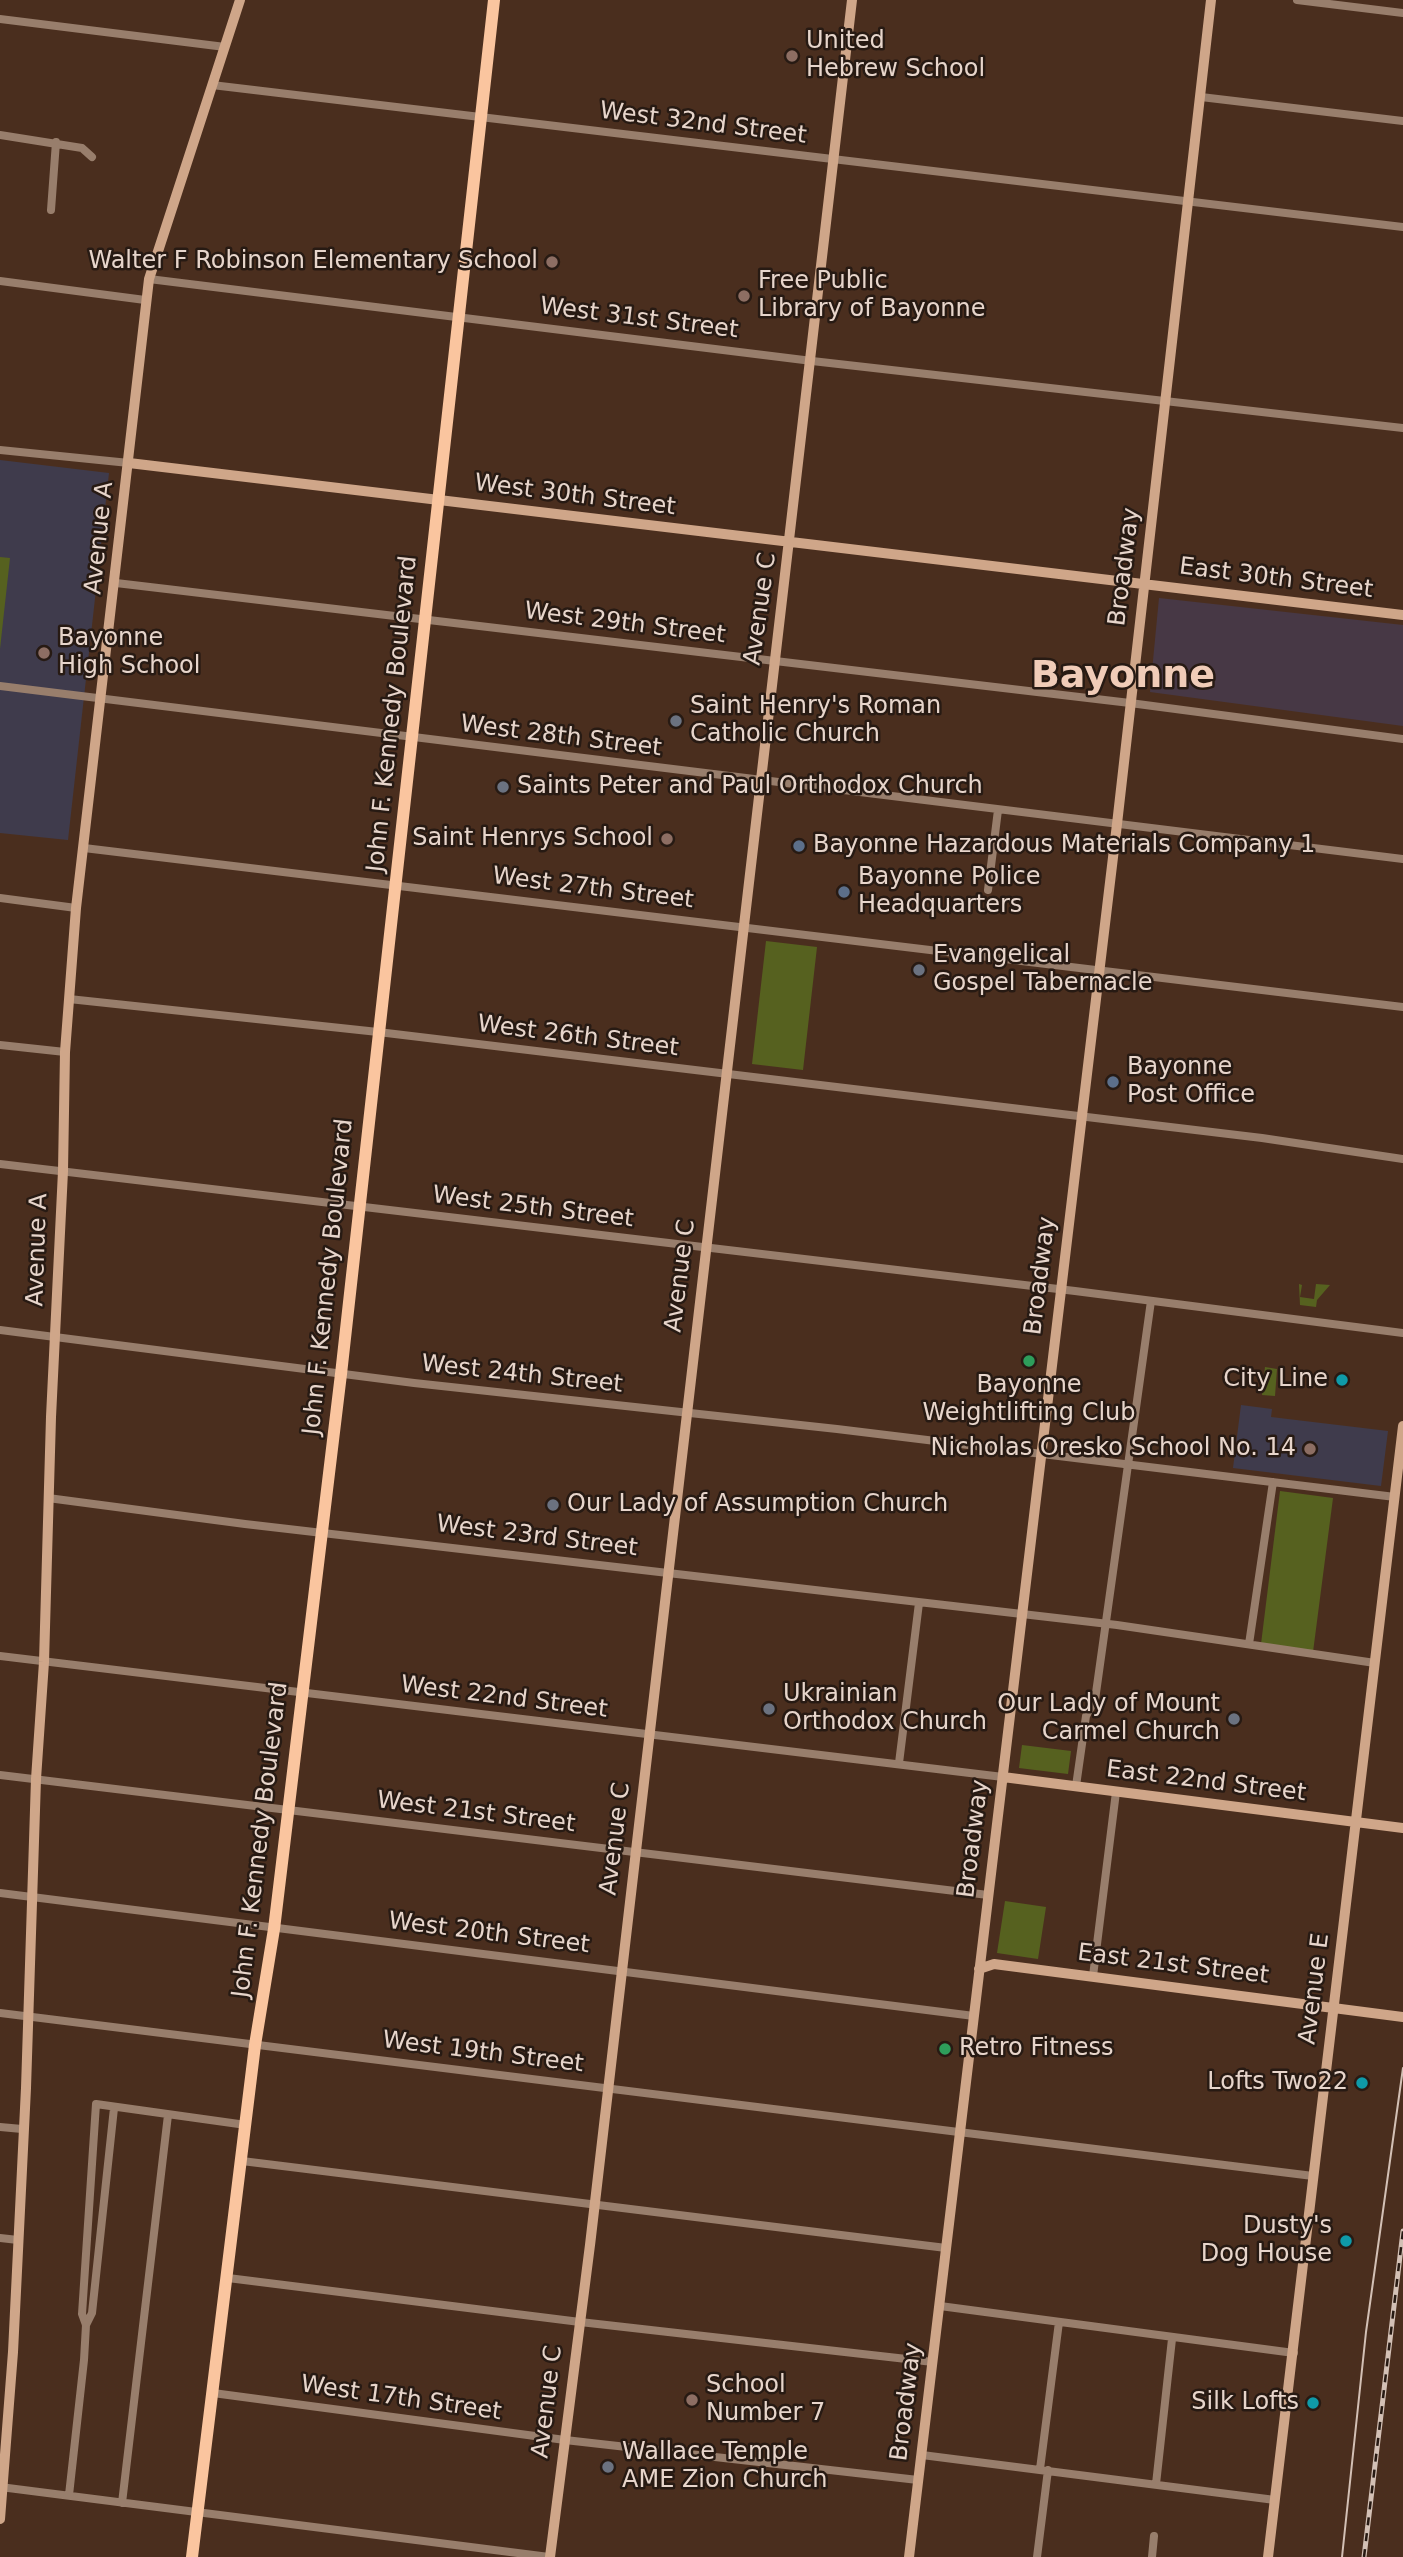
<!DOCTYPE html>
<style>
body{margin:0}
canvas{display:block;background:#4a2e1e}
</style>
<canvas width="1403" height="2557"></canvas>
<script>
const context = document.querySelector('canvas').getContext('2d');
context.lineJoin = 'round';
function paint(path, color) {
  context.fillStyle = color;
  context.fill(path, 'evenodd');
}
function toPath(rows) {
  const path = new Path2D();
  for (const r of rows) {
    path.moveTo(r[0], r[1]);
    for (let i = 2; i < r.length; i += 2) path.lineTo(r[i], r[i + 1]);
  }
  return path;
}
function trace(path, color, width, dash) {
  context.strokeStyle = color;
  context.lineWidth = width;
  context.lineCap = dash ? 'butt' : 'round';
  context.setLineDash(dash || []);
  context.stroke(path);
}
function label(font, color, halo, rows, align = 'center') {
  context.font = font + ' "DejaVu Sans",sans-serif';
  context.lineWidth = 5;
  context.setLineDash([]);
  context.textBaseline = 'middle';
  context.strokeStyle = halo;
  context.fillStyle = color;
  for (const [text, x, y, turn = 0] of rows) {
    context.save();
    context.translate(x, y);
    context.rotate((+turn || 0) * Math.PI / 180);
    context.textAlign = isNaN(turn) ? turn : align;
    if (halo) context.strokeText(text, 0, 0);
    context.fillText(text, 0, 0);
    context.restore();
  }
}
const education = toPath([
 [0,460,109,473,68,840,0,833],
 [1241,1405,1272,1409,1271,1417,1388,1431,1381,1486,1233,1468]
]);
const medical = toPath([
 [1159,598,1403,625,1403,726,1150,692]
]);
const green = toPath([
 [0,557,10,558,0,649],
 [766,941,817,947,803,1070,752,1064],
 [1299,1284,1302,1285,1300,1297,1314,1299,1316,1284,1330,1285,1317,1300,1316,1307,1300,1305],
 [1265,1367,1277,1369,1275,1396,1262,1395],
 [1280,1491,1333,1498,1313,1652,1261,1644],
 [1022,1745,1071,1751,1068,1774,1019,1768],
 [1005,1901,1046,1907,1038,1959,997,1953]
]);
const street = toPath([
 [1297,0,1403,13],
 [0,19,225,47],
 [212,85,1403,227],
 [1201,97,1403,121],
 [0,135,82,148,92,157],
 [51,210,56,142],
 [149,279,812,361,1403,428],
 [0,281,145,300],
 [0,450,129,463],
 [116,583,1130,703,1403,739],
 [0,686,1403,859],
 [84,848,1403,1007],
 [988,890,998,810],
 [0,898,76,908],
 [69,999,378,1032,1262,1138,1403,1159],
 [0,1045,65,1052],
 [0,1164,1075,1291,1403,1333],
 [0,1330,414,1383,837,1429,1395,1497],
 [48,1498,245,1524,1117,1625,1375,1663],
 [1249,1644,1273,1482],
 [0,1656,1003,1777],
 [899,1763,919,1603],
 [0,1775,988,1895],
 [1076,1786,1086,1716,1095,1700,1151,1301],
 [0,1893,974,2016],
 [1093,1976,1116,1792],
 [0,2013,1313,2176],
 [0,2127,22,2129],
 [242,2161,946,2248],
 [0,2238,18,2240],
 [228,2278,580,2322,933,2362],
 [940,2306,1294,2353],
 [86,2325,92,2313,114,2108],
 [213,2393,565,2440,918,2480],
 [922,2455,1275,2500],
 [1040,2469,1059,2322],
 [1156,2484,1172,2339],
 [0,2487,549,2557],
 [69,2495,84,2360,86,2325,82,2314,96,2104,246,2125],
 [122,2503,168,2115],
 [1037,2557,1048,2470],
 [1152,2557,1154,2536]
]);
const secondary = toPath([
 [129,463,1403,615],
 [1003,1777,1403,1828],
 [979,1969,994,1964,1403,2017],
 [0,2519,13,2352,26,2088,36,1779,44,1662,51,1417,63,1171,65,1052,76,908,149,279,240,0],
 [550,2557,590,2245,852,0],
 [909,2557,1117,824,1211,0],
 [1268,2557,1403,1426]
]);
const primary = toPath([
 [192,2557,255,2045,274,1929,341,1374,494,0]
]);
const tram = toPath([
 [1342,2557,1366,2332,1403,2068]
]);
const rail = toPath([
 [1364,2557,1403,2231]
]);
const markers = [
 [792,56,7,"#8d6e63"],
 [552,262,7,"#8d6e63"],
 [744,296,7,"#8d6e63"],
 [44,653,7,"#8d6e63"],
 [676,721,7,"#6b7280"],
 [503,787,7,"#6b7280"],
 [667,839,7,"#8d6e63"],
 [799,846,7,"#5c6f8a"],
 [844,892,7,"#5c6f8a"],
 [919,970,7,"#6b7280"],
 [1113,1082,7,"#5c6f8a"],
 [1029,1361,7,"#2e9e5b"],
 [1342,1380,7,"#0f9aa8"],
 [1310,1449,7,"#8d6e63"],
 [553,1505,7,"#6b7280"],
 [769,1709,7,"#6b7280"],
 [1234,1719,7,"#6b7280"],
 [945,2049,7,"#2e9e5b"],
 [1362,2083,7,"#0f9aa8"],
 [1346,2241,7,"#0f9aa8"],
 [692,2400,7,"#8d6e63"],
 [1313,2403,7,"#0f9aa8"],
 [608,2467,7,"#6b7280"]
];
const poiNames = [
 ["United",806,42],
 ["Hebrew School",806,70],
 ["Walter F Robinson Elementary School",538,262,"right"],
 ["Free Public",758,282],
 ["Library of Bayonne",758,310],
 ["Bayonne",58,639],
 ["High School",58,667],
 ["Saint Henry's Roman",690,707],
 ["Catholic Church",690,735],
 ["Saints Peter and Paul Orthodox Church",517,787],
 ["Saint Henrys School",653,839,"right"],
 ["Bayonne Hazardous Materials Company 1",813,846],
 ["Bayonne Police",858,878],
 ["Headquarters",858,906],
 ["Evangelical",933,956],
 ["Gospel Tabernacle",933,984],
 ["Bayonne",1127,1068],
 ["Post Office",1127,1096],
 ["City Line",1328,1380,"right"],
 ["Bayonne",1029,1386,"center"],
 ["Weightlifting Club",1029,1414,"center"],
 ["Nicholas Oresko School No. 14",1296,1449,"right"],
 ["Our Lady of Assumption Church",567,1505],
 ["Ukrainian",783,1695],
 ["Orthodox Church",783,1723],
 ["Our Lady of Mount",1220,1705,"right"],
 ["Carmel Church",1220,1733,"right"],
 ["Retro Fitness",959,2049],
 ["Lofts Two22",1348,2083,"right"],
 ["Dusty's",1332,2227,"right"],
 ["Dog House",1332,2255,"right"],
 ["School",706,2386],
 ["Number 7",706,2414],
 ["Silk Lofts",1299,2403,"right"],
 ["Wallace Temple",622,2453],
 ["AME Zion Church",622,2481]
];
const streetNames = [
 ["West 32nd Street",703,124,7],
 ["West 31st Street",639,319,7],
 ["West 30th Street",575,496,7],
 ["Avenue A",100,538,-84],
 ["Broadway",1125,567,-83],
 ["East 30th Street",1276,579,7],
 ["Avenue C",761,609,-82],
 ["West 29th Street",625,624,7],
 ["John F. Kennedy Boulevard",393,714,-84],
 ["West 28th Street",561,737,7],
 ["West 27th Street",593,889,7],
 ["West 26th Street",578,1037,7],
 ["West 25th Street",533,1208,7],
 ["Avenue A",38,1250,-88],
 ["Avenue C",681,1276,-83],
 ["Broadway",1041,1276,-83],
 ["John F. Kennedy Boulevard",329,1277,-84],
 ["West 24th Street",522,1375,6],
 ["West 23rd Street",537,1537,7],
 ["West 22nd Street",504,1698,7],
 ["East 22nd Street",1206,1782,7],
 ["West 21st Street",476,1813,7],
 ["Avenue C",616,1839,-83],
 ["Broadway",974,1839,-83],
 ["John F. Kennedy Boulevard",261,1840,-83],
 ["West 20th Street",489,1934,7],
 ["East 21st Street",1173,1965,7],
 ["Avenue E",1315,1989,-83],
 ["West 19th Street",483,2053,7],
 ["West 17th Street",401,2399,8],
 ["Avenue C",548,2402,-83],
 ["Broadway",907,2402,-83]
];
const townNames = [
 ["Bayonne",1123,677]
];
paint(education, '#3f3b4c');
paint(medical, '#473845');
paint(green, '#56611f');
trace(street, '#987e6c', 8);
trace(secondary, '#cfa689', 10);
trace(primary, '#fac59f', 12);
trace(tram, '#d3c0b5', 2);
trace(rail, '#d3c0b5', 5);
trace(rail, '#271a13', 2.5, [8]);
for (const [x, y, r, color] of markers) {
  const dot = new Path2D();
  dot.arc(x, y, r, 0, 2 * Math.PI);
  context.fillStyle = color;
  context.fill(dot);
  trace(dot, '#271a13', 2.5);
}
label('24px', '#e7d5cb', '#271a13', poiNames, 'left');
label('24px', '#e7d5cb', '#271a13', streetNames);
label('bold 38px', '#f0ccb8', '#271a13', townNames);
</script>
